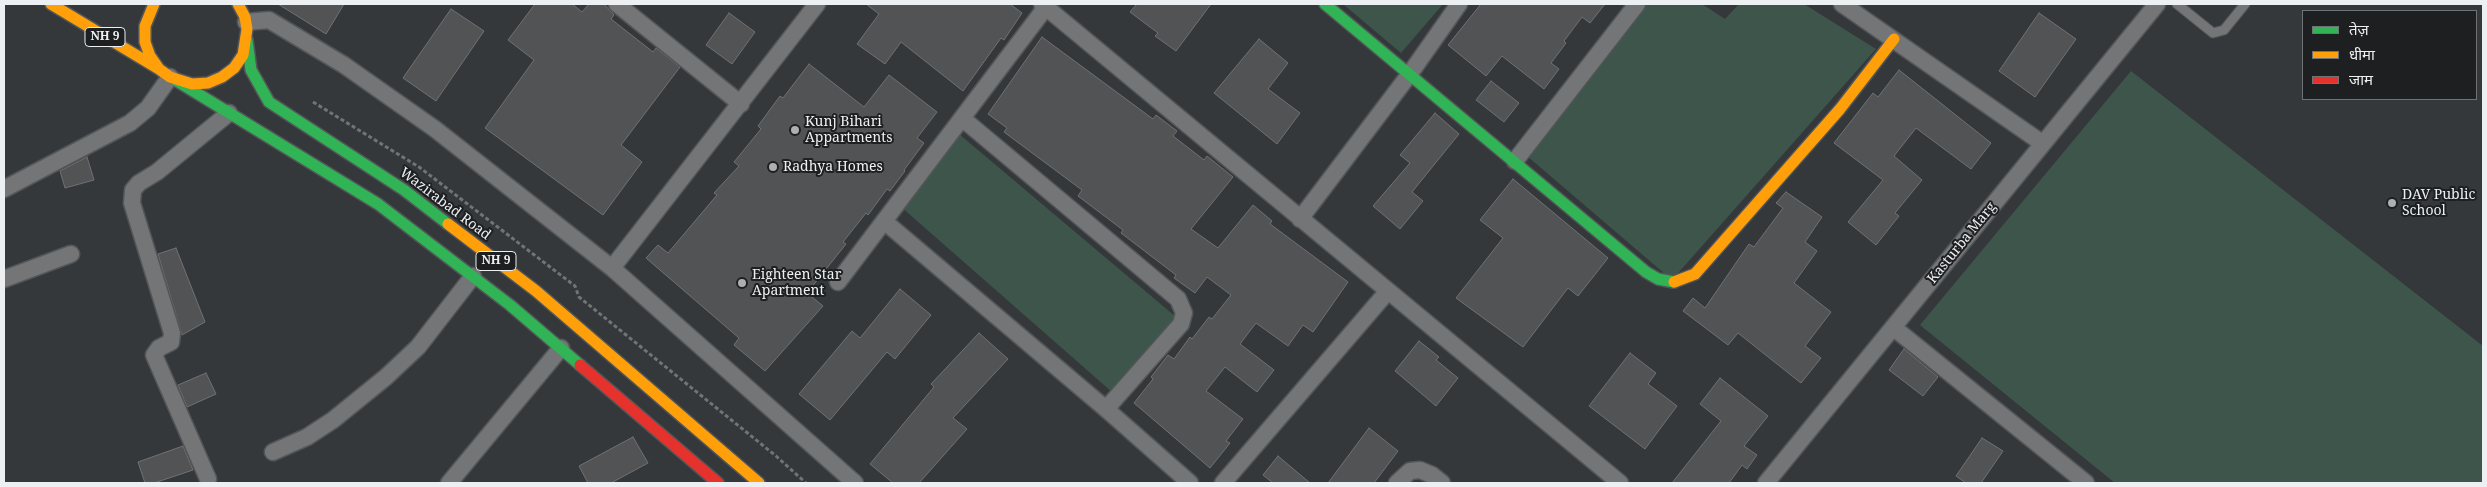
<!DOCTYPE html>
<meta charset="utf-8">
<style>
body{margin:0}
#map{position:relative;width:2487px;height:487px;overflow:hidden;background:#35383b;font-family:"Noto Serif","Noto Sans Devanagari",serif}
canvas{display:block}
.frame{position:absolute;inset:0;border:5px solid #ecf0f3;pointer-events:none}
.legend{position:absolute;left:2302px;top:10px;width:175px;height:90px;box-sizing:border-box;background:#1d1f21;border:1px solid #707375;margin:0;padding:6px 9px;list-style:none;font-size:15px;color:#ecf0f3}
.legend li{display:flex;align-items:center;gap:10px;height:25px}
.legend b{width:25px;border:1px solid #707375}
</style>
<div id="map">
<canvas width="2487" height="487"></canvas>
<div class="frame"></div>
<ul class="legend">
<li><b style="height:6px;background:#30b455"></b>तेज़</li>
<li><b style="height:6px;background:#ff9f0a"></b>धीमा</li>
<li><b style="height:6px;background:#e5322d"></b>जाम</li>
</ul>
</div>
<script>
const context = document.querySelector('canvas').getContext('2d');
context.lineJoin = 'round';
function paint(path, color) {
  context.fillStyle = color;
  context.fill(path, 'evenodd');
}
function toPath(rows) {
  const path = new Path2D();
  for (const r of rows) {
    path.moveTo(r[0], r[1]);
    for (let i = 2; i < r.length; i += 2) path.lineTo(r[i], r[i + 1]);
  }
  return path;
}
function trace(path, color, width, dash) {
  context.strokeStyle = color;
  context.lineWidth = width;
  context.lineCap = dash ? 'butt' : 'round';
  context.setLineDash(dash || []);
  context.stroke(path);
}
function label(font, color, halo, rows, align = 'center') {
  context.font = font + ' "Noto Serif",serif';
  context.lineWidth = 4;
  context.setLineDash([]);
  context.textBaseline = 'middle';
  context.strokeStyle = halo;
  context.fillStyle = color;
  for (const [text, x, y, turn = 0] of rows) {
    context.save();
    context.translate(x, y);
    context.rotate((+turn || 0) * Math.PI / 180);
    context.textAlign = isNaN(turn) ? turn : align;
    if (halo) context.strokeText(text, 0, 0);
    context.fillText(text, 0, 0);
    context.restore();
  }
}
const green = toPath([
 [1343,4,1443,4,1401,53],
 [1640,4,1702,4,1725,19,1739,4,1804,4,1876,49,1672,280,1520,150],
 [2131,71,2483,346,2483,483,2115,483,1920,325],
 [959,134,1176,317,1112,392,900,206]
]);
const building = toPath([
 [278,4,344,4,326,34,278,4],
 [535,4,572,4,582,12,589,4,604,4,614,15,611,19,653,52,656,48,680,67,621,145,642,162,603,215,485,128,534,60,508,40,535,4],
 [866,4,1010,4,1022,13,1004,40,1001,38,963,91,901,42,885,64,857,44,879,14,866,4],
 [1137,4,1211,4,1176,51,1155,36,1158,33,1130,12,1137,4],
 [1481,4,1605,4,1590,23,1582,17,1564,41,1566,43,1551,63,1559,69,1544,89,1502,56,1486,76,1448,45,1481,4],
 [451,9,484,31,436,101,403,78,451,9],
 [729,13,755,32,732,64,706,45,729,13],
 [2039,13,2076,39,2035,97,1999,71,2039,13],
 [1042,37,1153,119,1156,115,1177,131,1173,136,1204,160,1207,156,1233,177,1191,229,1218,248,1253,205,1272,221,1270,224,1348,282,1313,332,1303,325,1288,346,1256,323,1240,344,1274,370,1257,392,1225,367,1206,391,1243,419,1226,441,1230,443,1210,468,1134,403,1153,379,1151,377,1168,355,1174,359,1190,337,1192,339,1209,317,1212,319,1231,295,1207,277,1195,293,1174,278,1176,275,1138,246,1121,233,1123,230,1078,196,1082,190,1004,132,1007,128,988,114,1042,37],
 [1259,39,1288,63,1268,89,1300,113,1277,144,1214,93,1259,39],
 [809,64,864,107,889,75,937,112,917,138,924,143,904,170,905,171,890,191,887,189,868,215,866,213,843,242,846,244,807,293,823,306,765,371,734,345,739,338,646,258,658,245,668,253,717,195,714,193,739,166,734,162,761,129,758,126,780,96,783,98,809,64],
 [1899,70,1991,143,1971,169,1916,128,1894,156,1922,180,1895,213,1899,216,1876,245,1848,222,1883,180,1834,143,1873,93,1878,97,1899,70],
 [1491,81,1519,103,1504,122,1476,100,1491,81],
 [1435,113,1459,134,1412,192,1423,201,1400,229,1373,206,1410,163,1400,155,1435,113],
 [87,157,94,180,65,188,60,171,87,157],
 [1513,179,1608,258,1578,296,1568,288,1523,347,1456,298,1503,238,1480,220,1513,179],
 [1786,192,1822,217,1805,242,1817,251,1794,283,1831,312,1805,346,1821,358,1801,383,1738,333,1728,345,1683,311,1693,298,1705,308,1749,244,1754,247,1783,208,1776,203,1786,192],
 [176,248,205,322,182,335,158,254,176,248],
 [900,289,931,315,895,359,887,352,830,420,799,394,852,331,860,338,900,289],
 [979,333,1008,359,953,418,967,429,919,483,893,483,870,464,934,387,931,384,979,333],
 [1419,341,1439,357,1436,360,1458,378,1436,406,1395,371,1419,341],
 [1904,349,1938,377,1923,396,1889,370,1904,349],
 [1630,353,1656,373,1648,384,1677,406,1645,449,1589,406,1630,353],
 [206,373,216,394,187,407,178,385,206,373],
 [1720,378,1768,416,1744,446,1757,455,1747,469,1742,465,1729,483,1672,483,1721,421,1700,404,1720,378],
 [1369,428,1398,451,1374,483,1328,483,1369,428],
 [633,437,648,463,611,483,588,483,579,466,633,437],
 [1982,438,2003,451,1981,483,1966,483,1956,476,1982,438],
 [183,446,193,470,154,483,145,483,138,462,183,446],
 [1278,456,1310,483,1273,483,1263,475,1278,456]
]);
const path = toPath([
 [313,102,419,167,575,286,579,297,776,456,806,483]
]);
const lane = toPath([
 [2177,4,2213,33,2224,30,2245,4]
]);
const street = toPath([
 [617,4,741,104],
 [1042,4,1620,483],
 [1842,4,2042,143],
 [246,22,269,20,344,65,435,129,612,268,855,483],
 [963,119,1178,299,1184,313,1181,324,1106,409],
 [1515,161,1637,4],
 [4,189,130,123,148,108,170,77],
 [1300,219,1409,75,1459,4],
 [884,221,1106,409,1190,483],
 [612,268,817,4],
 [4,279,71,254],
 [838,282,1046,7],
 [1894,328,2086,483],
 [273,452,307,437,333,420,386,377,418,347,473,276],
 [208,479,154,355,159,348,171,342,172,333,132,203,133,190,139,183,157,172,229,113],
 [449,483,561,348],
 [1223,483,1388,291],
 [1397,483,1410,471,1420,470,1432,475,1442,483],
 [1766,483,2157,4]
]);
const fast = toPath([
 [1325,4,1646,272,1658,279,1674,282],
 [247,40,251,70,269,102,404,190,448,224],
 [177,81,378,204,510,305,580,365]
]);
const slow = toPath([
 [51,4,159,69],
 [154,4,145,26,145,42,150,56,159,69,170,77,192,84,208,83,222,77,234,68,243,55,247,29,245,17,238,4],
 [448,224,536,291,759,483],
 [1674,282,1695,274,1840,109,1894,39]
]);
const jam = toPath([
 [580,365,718,483]
]);
const markers = [
 [795,130,5,"#acb0b3"],
 [773,167,5,"#acb0b3"],
 [2392,203,5,"#acb0b3"],
 [742,283,5,"#acb0b3"]
];
const shields = [
 [105,37,40],
 [496,261,40]
];
const shieldNames = [
 ["NH 9",105,37],
 ["NH 9",496,261]
];
const poiNames = [
 ["Kunj Bihari",805,122],
 ["Appartments",805,138],
 ["Radhya Homes",783,167],
 ["DAV Public",2402,195],
 ["School",2402,211],
 ["Eighteen Star",752,275],
 ["Apartment",752,291]
];
const streetNames = [
 ["Wazirabad Road",445,204,37],
 ["Kasturba Marg",1962,243,-51]
];
paint(green, '#3d554a');
paint(building, '#515355');
trace(building, '#707174', 1);
trace(lane, '#535659', 11);
trace(street, '#535659', 19);
trace(fast, '#535659', 14);
trace(slow, '#535659', 14);
trace(jam, '#535659', 14);
trace(path, '#717476', 3, [4, 2.5]);
trace(lane, '#737576', 9);
trace(street, '#737576', 16);
trace(fast, '#30b455', 11);
trace(slow, '#ff9f0a', 11);
trace(jam, '#e5322d', 11);
for (const [x, y, r, color] of markers) {
  const dot = new Path2D();
  dot.arc(x, y, r, 0, 2 * Math.PI);
  context.fillStyle = color;
  context.fill(dot);
  trace(dot, '#1d1f21', 2);
}
for (const [x, y, w] of shields) {
  const box = new Path2D();
  box.roundRect(x - w / 2, y - 9.5, w, 19, 4);
  context.fillStyle = '#1d1f21';
  context.fill(box);
  trace(box, '#ecf0f3', 1);
}
label('bold 12px', '#ecf0f3', null, shieldNames);
label('14px', '#ecf0f3', '#1d1f21', poiNames, 'left');
label('14px', '#ecf0f3', '#1d1f21', streetNames);
</script>
